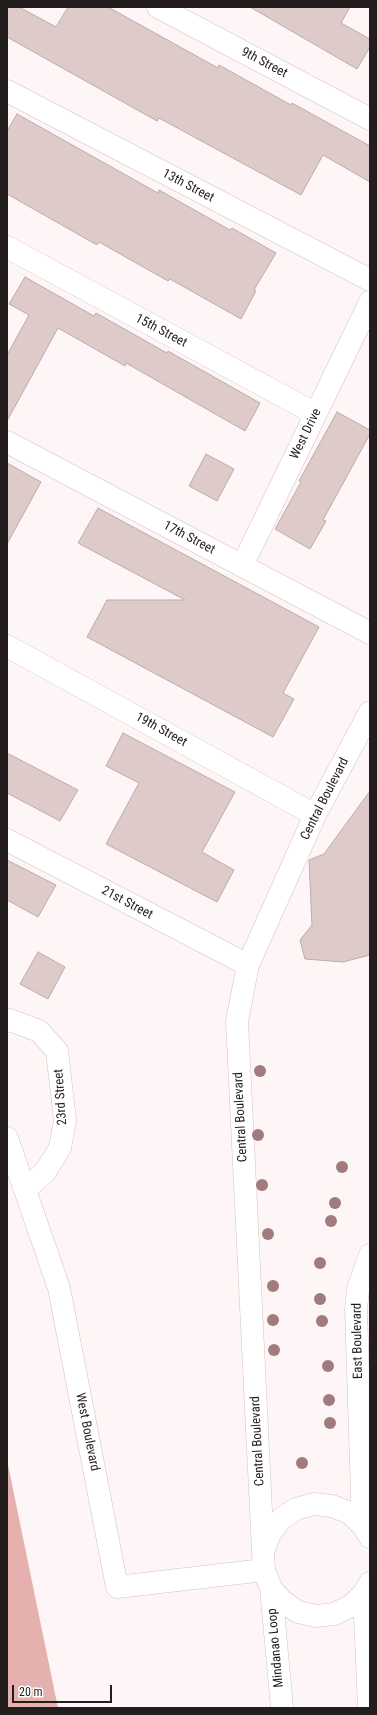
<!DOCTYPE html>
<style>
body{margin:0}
#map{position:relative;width:377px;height:1715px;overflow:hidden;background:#fef6f6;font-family:"Roboto Condensed",sans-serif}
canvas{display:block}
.frame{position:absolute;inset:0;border:8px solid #241d1d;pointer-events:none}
.scale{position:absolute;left:12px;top:1685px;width:100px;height:18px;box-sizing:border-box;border:2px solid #241d1d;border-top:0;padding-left:5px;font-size:12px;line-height:14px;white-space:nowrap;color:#241d1d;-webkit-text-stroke:3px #fff;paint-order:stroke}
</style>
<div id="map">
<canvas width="377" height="1715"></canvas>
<div class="frame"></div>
<div class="scale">20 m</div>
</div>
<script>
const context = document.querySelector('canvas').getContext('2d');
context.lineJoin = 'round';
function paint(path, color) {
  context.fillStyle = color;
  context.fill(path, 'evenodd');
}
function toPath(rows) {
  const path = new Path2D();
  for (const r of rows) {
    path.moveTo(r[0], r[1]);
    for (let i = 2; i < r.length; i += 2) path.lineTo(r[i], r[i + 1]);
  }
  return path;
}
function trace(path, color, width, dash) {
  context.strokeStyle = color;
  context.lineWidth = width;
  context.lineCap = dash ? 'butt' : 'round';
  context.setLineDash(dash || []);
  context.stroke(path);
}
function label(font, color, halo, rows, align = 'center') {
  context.font = font + ' "Roboto Condensed",sans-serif';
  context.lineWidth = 3;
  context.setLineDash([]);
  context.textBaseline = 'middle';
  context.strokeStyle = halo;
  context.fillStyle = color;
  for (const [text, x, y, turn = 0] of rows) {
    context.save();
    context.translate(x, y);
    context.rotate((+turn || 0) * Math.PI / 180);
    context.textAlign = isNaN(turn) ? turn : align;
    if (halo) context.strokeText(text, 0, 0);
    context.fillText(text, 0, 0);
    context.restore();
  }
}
const forest = toPath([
 [7,1460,58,1708,7,1708]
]);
const building = toPath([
 [7,7,19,7,56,27,68,7,108,7,218,68,219,65,291,105,292,103,370,146,370,182,323,155,301,195,159,118,157,121,7,37,7,7],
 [250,7,350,7,341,23,370,39,370,47,357,69,250,7],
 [17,114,158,193,159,190,230,230,232,228,276,253,254,290,256,291,241,319,170,279,168,281,99,242,97,245,7,194,7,131,17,114],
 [25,277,94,316,96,313,167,353,168,351,260,403,245,431,126,363,125,366,58,328,7,421,7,355,29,315,9,304,25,277],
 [337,412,370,430,370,434,323,520,326,521,310,549,275,529,301,482,299,481,337,412],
 [206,454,234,469,217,501,189,486,206,454],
 [7,463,41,482,7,544,7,463],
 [98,508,319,627,283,693,294,699,273,737,87,637,107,600,185,600,78,543,98,508],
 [123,733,235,792,202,852,234,870,217,902,106,844,139,783,106,766,123,733],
 [7,753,78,790,60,821,7,793,7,753],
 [370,791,370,955,343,962,305,959,300,940,312,925,309,860,324,854,370,791],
 [7,860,56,885,38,917,7,900,7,860],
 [38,952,65,967,48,999,20,984,38,952]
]);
const minor = toPath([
 [158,7,370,119],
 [7,91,370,280],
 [7,247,316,414],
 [7,442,370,633],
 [242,566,370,302],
 [7,646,315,815],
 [7,840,248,965],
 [7,1021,10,1020,39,1031,57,1051,65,1120,60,1148,45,1172,25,1190],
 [7,1138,59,1288,117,1587,264,1570],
 [363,1526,356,1310,358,1289,370,1255],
 [370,1537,363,1526,350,1513,332,1506,314,1504,296,1509,281,1519,270,1534,263,1551,264,1570,271,1588,282,1601,298,1612,316,1616,334,1614,351,1606,364,1593,370,1583],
 [263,1551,237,1021,248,965,315,815,370,712],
 [271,1588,282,1708],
 [364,1593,369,1708]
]);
const trees = [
 [260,1071],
 [258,1135],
 [342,1167],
 [262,1185],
 [335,1203],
 [331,1221],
 [268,1234],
 [320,1263],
 [273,1286],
 [320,1299],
 [273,1320],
 [322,1321],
 [274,1350],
 [328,1366],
 [329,1400],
 [330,1423],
 [302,1463]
];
const streetNames = [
 ["9th Street",264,63,28],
 ["13th Street",188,186,28],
 ["15th Street",161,331,28],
 ["West Drive",306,434,-64],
 ["17th Street",189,538,28],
 ["19th Street",161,730,29],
 ["Central Boulevard",325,799,-63],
 ["21st Street",127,903,28],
 ["23rd Street",61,1097,-94],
 ["Central Boulevard",241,1117,-93],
 ["East Boulevard",358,1341,-91],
 ["West Boulevard",87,1432,79],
 ["Central Boulevard",258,1441,-93],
 ["Mindanao Loop",276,1648,-95]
];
paint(forest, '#e4b1af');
paint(building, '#ddcac9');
trace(building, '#bdabaa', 1);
trace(minor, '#d4c1c0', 23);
trace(minor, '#fff', 22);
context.fillStyle = '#a17c7e';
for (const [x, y] of trees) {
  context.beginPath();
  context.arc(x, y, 6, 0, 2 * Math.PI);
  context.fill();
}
label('13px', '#241d1d', '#fff', streetNames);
</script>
